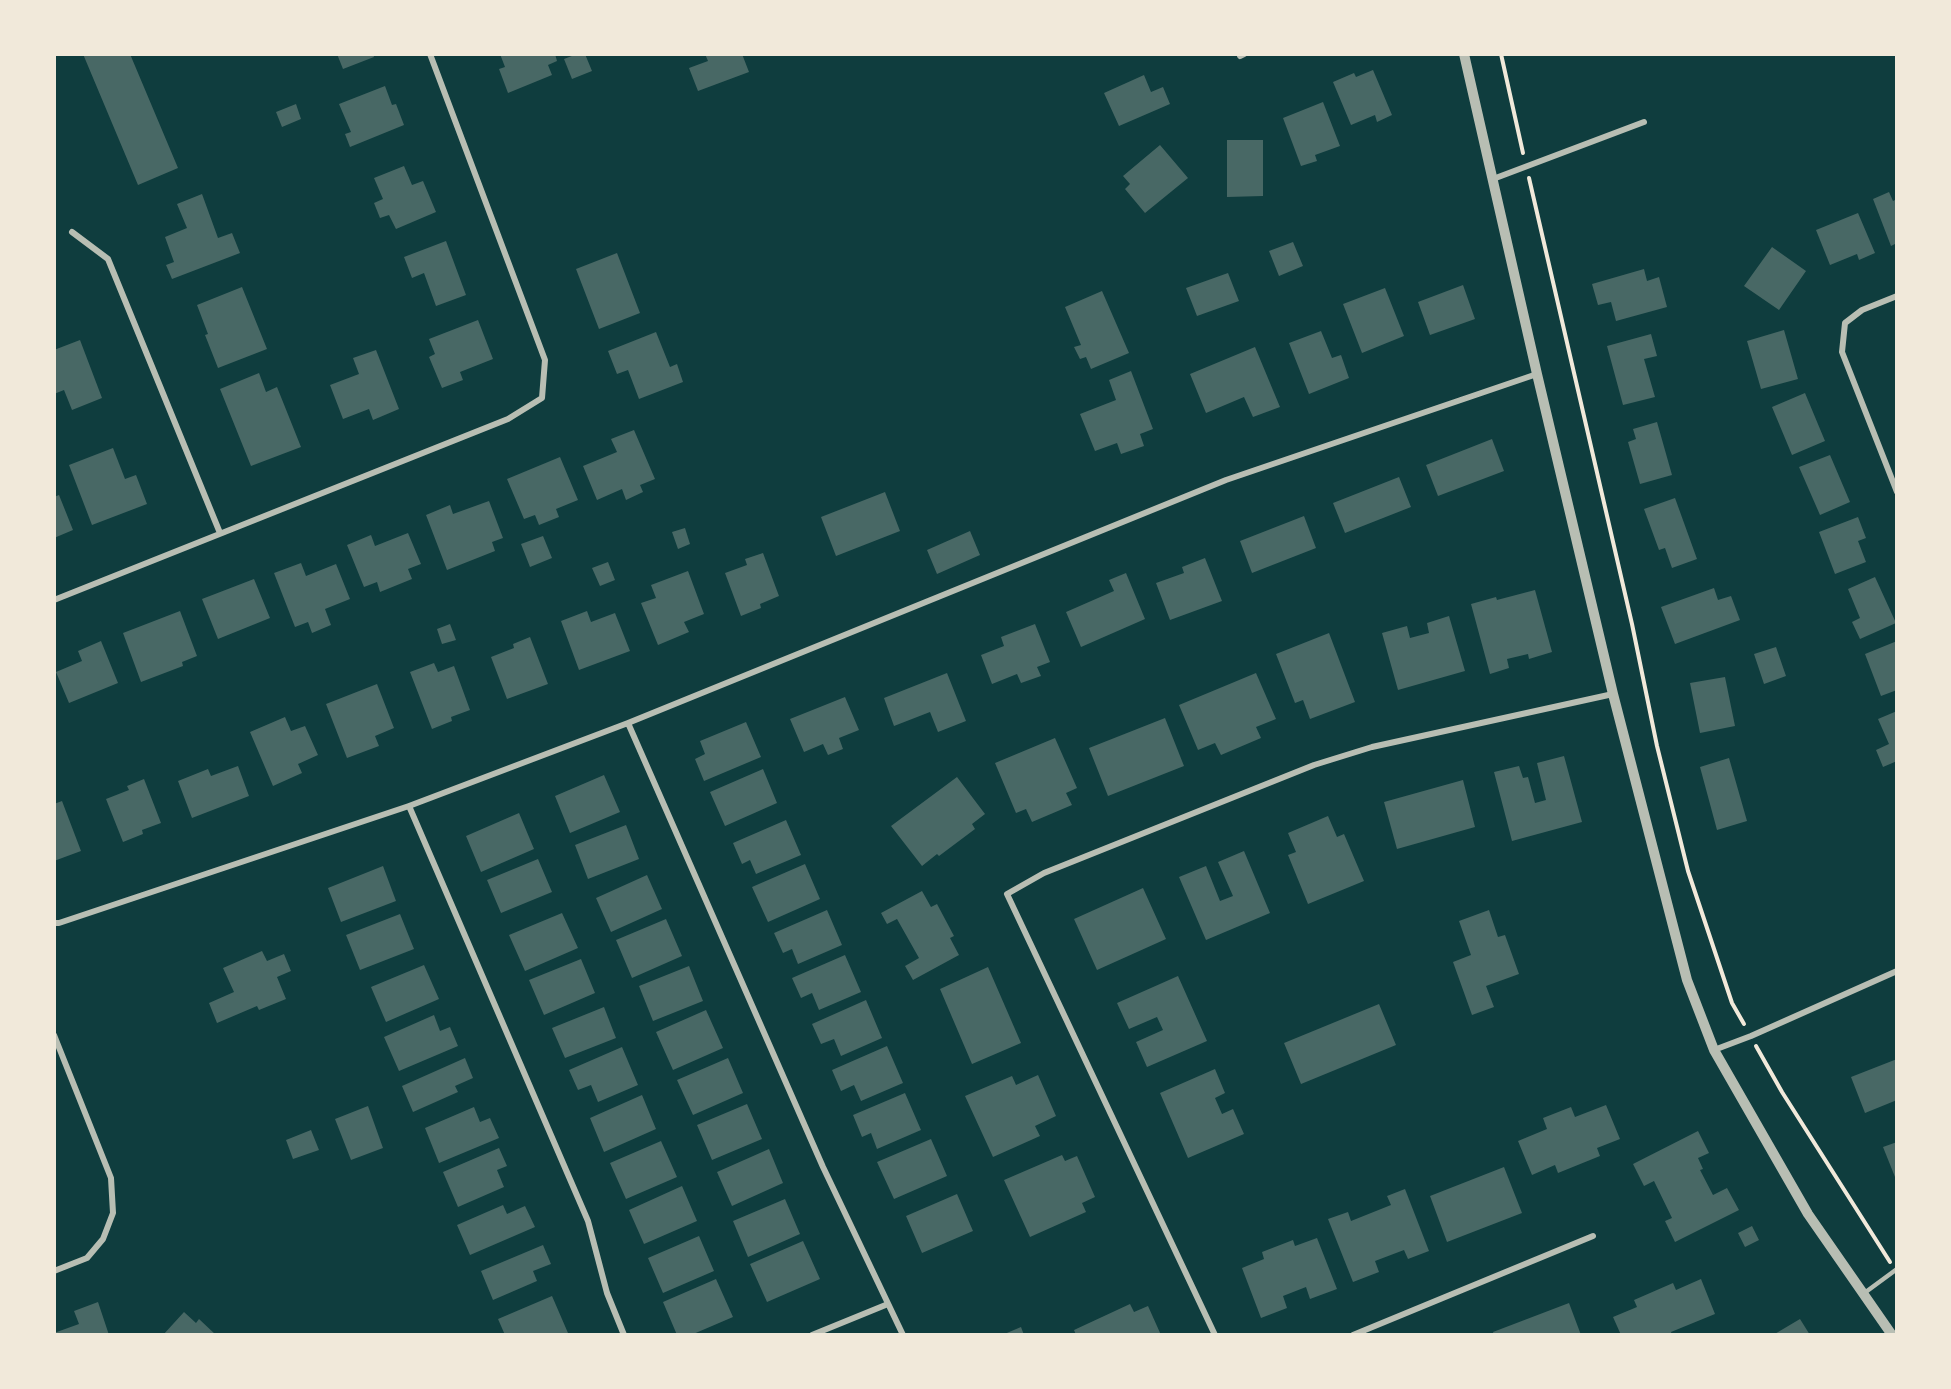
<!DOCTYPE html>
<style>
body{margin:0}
#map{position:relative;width:1951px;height:1389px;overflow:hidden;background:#0f3d3e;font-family:"Fira Sans",sans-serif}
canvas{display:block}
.frame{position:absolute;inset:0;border:56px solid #f1e9da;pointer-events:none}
</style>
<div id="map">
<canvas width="1951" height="1389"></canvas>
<div class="frame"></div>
</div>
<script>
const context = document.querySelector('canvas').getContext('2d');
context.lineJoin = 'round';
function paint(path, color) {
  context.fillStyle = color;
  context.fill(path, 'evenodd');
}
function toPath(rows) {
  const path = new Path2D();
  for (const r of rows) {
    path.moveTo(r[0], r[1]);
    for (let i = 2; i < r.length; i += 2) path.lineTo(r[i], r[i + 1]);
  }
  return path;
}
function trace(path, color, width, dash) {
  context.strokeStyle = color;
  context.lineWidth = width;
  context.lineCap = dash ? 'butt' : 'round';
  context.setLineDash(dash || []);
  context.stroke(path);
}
const building = toPath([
 [83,54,130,54,178,168,138,185],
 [337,54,373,54,374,57,343,69],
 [500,54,555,54,557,61,548,65,552,75,508,93,499,69,505,67],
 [577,54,585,54,592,71,572,79,564,59],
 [705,54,742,54,749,72,698,91,689,68,708,61],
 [1373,70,1392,115,1377,122,1375,115,1351,125,1333,82,1354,73,1356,77],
 [1144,75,1151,92,1163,87,1170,104,1119,126,1104,93],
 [385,86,392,105,396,104,404,125,350,147,345,134,351,132,339,104],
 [1323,102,1340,146,1315,155,1317,161,1301,166,1283,118],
 [296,104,301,119,282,127,276,112],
 [1227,140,1263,140,1263,196,1227,197],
 [1160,145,1188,178,1145,213,1125,189,1130,184,1123,176],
 [404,166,412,185,423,181,436,212,396,229,389,215,380,218,374,203,383,199,374,178],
 [1889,192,1893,201,1897,199,1897,243,1891,246,1873,199],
 [202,194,218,238,232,233,240,253,172,279,166,265,174,262,165,237,187,228,177,204],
 [1858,213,1875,253,1859,260,1857,254,1830,265,1816,230],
 [446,241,466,295,436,306,424,273,412,278,404,257],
 [1293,242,1303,266,1279,276,1269,251],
 [1772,247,1806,271,1779,310,1744,286],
 [617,253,640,313,599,329,576,269],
 [1644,269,1647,281,1659,277,1667,307,1616,321,1611,302,1598,305,1592,284],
 [1228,273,1239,301,1197,316,1186,288],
 [1463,285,1475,319,1430,335,1418,302],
 [242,287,267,349,218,368,205,335,208,334,197,305],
 [1385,288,1404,336,1362,353,1343,304],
 [1102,291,1129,353,1091,369,1086,357,1080,359,1074,347,1081,345,1065,307],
 [478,320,493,359,460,372,463,380,442,388,429,357,435,354,429,339],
 [1784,330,1798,379,1761,389,1747,341],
 [1321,331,1332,358,1341,355,1349,378,1309,394,1289,343],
 [656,332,670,367,677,364,683,382,639,399,628,370,617,374,608,351],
 [1651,334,1657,356,1644,359,1655,397,1623,405,1607,346],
 [80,340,102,398,72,410,64,390,54,394,54,374,56,374,54,350],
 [1255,347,1280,407,1253,417,1244,397,1206,413,1190,374],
 [376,350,399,409,373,420,369,409,343,419,330,385,359,374,353,358],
 [1131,371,1153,429,1140,434,1144,446,1121,454,1117,443,1095,451,1080,414,1116,400,1109,380],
 [259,373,266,392,277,387,301,447,251,466,220,389],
 [1805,393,1825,441,1792,455,1772,407],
 [1657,422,1672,475,1640,484,1628,442,1636,439,1633,429],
 [634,430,655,479,640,485,643,492,626,500,622,489,597,500,583,466,617,452,611,439],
 [1492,439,1504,471,1438,496,1426,465],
 [113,448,125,479,136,475,147,504,92,525,69,465],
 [1830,455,1850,502,1820,515,1799,467],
 [560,457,578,500,556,509,559,517,539,525,535,515,524,519,507,479],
 [1399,477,1411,507,1345,533,1333,503],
 [885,492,900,531,836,556,821,517],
 [59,495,73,530,54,538,54,497],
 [1675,498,1697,559,1672,568,1665,548,1659,550,1644,509],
 [489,501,503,538,492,542,495,551,447,570,426,515,450,505,453,514],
 [1304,516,1316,548,1252,573,1240,541],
 [1858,517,1866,538,1858,541,1866,562,1835,574,1819,532],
 [685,528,690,544,678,549,672,532],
 [970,531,980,555,937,574,927,550],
 [408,533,421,564,408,569,412,579,380,592,377,582,364,587,347,545,371,535,375,546],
 [543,536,552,558,530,567,521,544],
 [763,553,779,596,760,604,761,608,741,616,725,573,747,565,745,559],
 [1205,558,1222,601,1170,620,1156,583,1184,573,1182,567],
 [608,562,615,580,600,586,592,568],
 [301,563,306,576,336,564,350,599,325,609,331,625,312,633,308,622,295,627,274,573],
 [688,571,704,614,684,622,689,632,658,645,641,603,656,598,651,585],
 [1126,573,1145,619,1081,647,1066,612,1114,591,1109,580],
 [1875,577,1896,623,1860,639,1852,622,1860,618,1848,589],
 [254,579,270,618,218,639,202,599],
 [1714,588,1718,600,1731,596,1740,620,1675,644,1661,607],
 [1535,590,1552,652,1529,659,1528,654,1507,659,1509,668,1490,674,1471,604,1496,597,1497,600],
 [180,611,197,656,182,662,183,666,141,682,123,633],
 [587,611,591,622,615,613,630,651,579,670,561,621],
 [1449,616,1465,671,1398,690,1382,633,1407,626,1410,638,1429,633,1427,623],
 [450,624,456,640,442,644,437,629],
 [1035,624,1050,662,1037,667,1041,676,1021,683,1017,674,992,684,981,655,1004,646,1001,637],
 [1329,633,1355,702,1310,719,1303,700,1295,703,1276,654],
 [530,637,548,684,507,699,491,657,514,648,513,644],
 [101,641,118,683,69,703,56,672,82,661,78,651],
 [1897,641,1897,690,1881,696,1865,654],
 [1776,647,1786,676,1764,684,1754,654],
 [434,663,438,672,454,666,470,710,451,717,452,721,432,729,410,672],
 [947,673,966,721,938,732,930,712,894,726,884,698],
 [1256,673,1276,719,1256,727,1261,738,1221,755,1215,743,1198,750,1179,705],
 [1725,677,1735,726,1700,733,1690,683],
 [377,684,394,728,375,736,379,746,347,758,326,704],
 [845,697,859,730,839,738,843,749,828,755,823,744,804,752,790,719],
 [1897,711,1897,761,1883,767,1876,750,1889,744,1878,719],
 [285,717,291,731,305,726,318,755,298,764,302,773,273,786,250,732],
 [1165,718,1184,766,1108,796,1089,748],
 [746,722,761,757,704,781,695,759,705,754,700,741],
 [1055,738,1077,788,1066,793,1072,805,1032,822,1026,809,1016,813,995,763],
 [1564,756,1582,822,1512,841,1494,772,1519,766,1523,778,1528,777,1535,803,1546,800,1537,763],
 [1729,758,1747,821,1717,830,1700,767],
 [238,766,249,796,192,818,178,781,208,769,211,776],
 [763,769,777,803,725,826,710,792],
 [604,775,620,812,570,833,555,796],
 [957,777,985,814,972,824,975,829,939,856,937,854,922,866,891,826],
 [144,779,161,823,142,830,143,834,123,842,106,799,129,790,127,786],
 [1463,780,1475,827,1397,849,1384,802],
 [62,801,81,851,54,861,54,804],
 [519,813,534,849,481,872,466,836],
 [1328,816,1337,837,1344,834,1364,881,1308,904,1288,855,1296,852,1288,833],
 [786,820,801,855,756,874,750,860,742,864,733,843],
 [626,825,639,859,588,879,575,845],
 [1244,851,1270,913,1206,940,1179,877,1206,866,1220,901,1233,896,1218,862],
 [538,859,552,892,501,913,487,880],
 [805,864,820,899,768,922,752,887],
 [383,866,396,901,341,922,328,888],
 [647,875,662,909,611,932,596,898],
 [1143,888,1166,939,1097,970,1074,919],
 [922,891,931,907,937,904,954,936,950,938,959,955,913,980,905,966,919,958,897,919,887,924,881,913],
 [827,910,842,945,798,964,792,949,783,953,774,933],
 [1489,910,1498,937,1505,935,1519,974,1486,986,1494,1007,1472,1015,1453,962,1471,955,1459,921],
 [562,913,578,948,525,971,509,935],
 [400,914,414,949,360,970,346,935],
 [666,919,682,956,632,978,616,940],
 [262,951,267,961,284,954,291,971,277,977,286,999,259,1010,257,1006,217,1023,209,1003,234,992,223,968],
 [845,955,861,992,819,1010,812,993,801,998,792,978],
 [581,959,595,993,544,1015,529,980],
 [424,965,439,999,386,1022,371,987],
 [689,966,703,1001,653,1021,639,986],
 [988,967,1021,1043,972,1064,940,989],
 [1178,976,1207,1041,1147,1067,1136,1042,1163,1030,1157,1017,1129,1029,1117,1003],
 [866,1000,882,1038,841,1056,834,1039,821,1044,812,1024],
 [1379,1004,1396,1045,1301,1084,1284,1043],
 [604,1007,616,1038,565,1058,552,1028],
 [706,1010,723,1048,673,1070,656,1032],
 [434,1015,440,1031,450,1027,458,1046,399,1071,384,1037],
 [887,1046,903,1083,861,1101,854,1085,841,1091,832,1070],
 [622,1047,638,1085,598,1102,591,1085,578,1090,569,1070],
 [465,1058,473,1078,455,1086,458,1092,413,1112,402,1086],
 [728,1058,743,1093,693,1115,677,1080],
 [1897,1059,1897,1100,1865,1113,1851,1077],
 [1215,1069,1225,1093,1215,1098,1222,1114,1233,1109,1244,1134,1188,1158,1160,1093],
 [1038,1075,1056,1116,1035,1126,1040,1136,993,1157,965,1096,1012,1076,1016,1085],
 [905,1093,921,1130,877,1149,871,1133,862,1137,853,1115],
 [642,1095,656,1129,604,1152,590,1118],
 [747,1104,762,1139,712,1160,697,1125],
 [1606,1105,1620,1139,1597,1148,1600,1156,1558,1173,1555,1165,1532,1175,1518,1141,1547,1129,1543,1118,1571,1107,1575,1117],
 [368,1106,383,1148,351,1160,335,1119],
 [474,1107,480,1122,490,1118,499,1138,439,1163,425,1128],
 [311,1130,319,1150,293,1159,286,1140],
 [1698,1131,1709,1153,1698,1158,1703,1169,1700,1170,1713,1195,1727,1188,1739,1210,1675,1242,1665,1221,1672,1218,1654,1181,1644,1186,1633,1164],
 [931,1139,947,1176,894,1199,877,1162],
 [661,1141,677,1177,626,1199,610,1163],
 [1897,1142,1897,1182,1883,1147],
 [499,1148,507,1166,497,1170,504,1187,458,1207,443,1172],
 [769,1149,783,1183,732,1206,717,1172],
 [1062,1155,1065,1161,1077,1156,1095,1197,1082,1203,1086,1212,1030,1237,1004,1180],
 [1504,1167,1522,1213,1447,1242,1430,1196],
 [682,1186,697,1221,644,1244,629,1210],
 [1405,1189,1429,1251,1408,1259,1404,1250,1375,1261,1379,1272,1353,1282,1328,1219,1348,1212,1351,1221,1391,1205,1387,1196],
 [957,1194,973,1231,922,1253,906,1216],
 [785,1199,800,1234,748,1257,733,1221],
 [503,1205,507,1214,525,1206,535,1227,470,1255,457,1225],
 [1752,1226,1759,1240,1745,1247,1738,1233],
 [699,1236,714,1271,663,1293,648,1258],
 [1317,1238,1337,1289,1310,1299,1306,1287,1283,1296,1287,1308,1261,1318,1242,1268,1264,1259,1262,1252,1293,1240,1295,1246],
 [803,1241,820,1279,767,1302,750,1264],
 [543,1245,551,1264,533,1271,537,1281,493,1300,481,1271],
 [716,1279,733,1317,691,1335,677,1335,663,1302],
 [1701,1279,1715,1314,1671,1332,1672,1335,1621,1335,1613,1317,1637,1307,1634,1300,1673,1283,1676,1290],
 [552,1296,568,1333,564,1335,505,1335,498,1319],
 [98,1302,109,1335,54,1335,54,1333,79,1324,74,1311],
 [1569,1303,1581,1335,1494,1335,1493,1332],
 [1130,1304,1134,1312,1148,1306,1161,1335,1076,1335,1074,1330],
 [184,1312,196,1323,199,1319,216,1335,163,1335],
 [1800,1319,1810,1335,1773,1335],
 [1021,1327,1024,1335,1002,1335]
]);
const path = toPath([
 [1501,54,1523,153],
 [1529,178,1632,624,1657,746,1688,871,1732,1003,1744,1024],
 [1756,1046,1782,1092,1890,1262]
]);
const service = toPath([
 [1863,1294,1897,1269]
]);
const minor = toPath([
 [1240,56,1244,54],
 [1493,179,1644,122],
 [72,232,108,259,220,533],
 [1897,296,1862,310,1845,323,1842,352,1897,492],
 [54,600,508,419,542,398,545,360,430,54],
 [628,723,823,1167,903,1335],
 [409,806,588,1221,607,1293,624,1335],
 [54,923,59,923,409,806,628,723,1226,480,1537,374],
 [54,1035,111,1178,113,1213,103,1239,87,1258,54,1271],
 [1714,1050,1751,1036,1897,971],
 [812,1335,888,1304],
 [1215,1335,1007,894,1044,873,1314,765,1372,747,1613,694],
 [1353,1335,1593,1236]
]);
const tertiary = toPath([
 [1464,54,1537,374,1613,694,1687,980,1714,1050,1808,1214,1892,1335]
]);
paint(building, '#486865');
trace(path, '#f1e9da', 4);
trace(service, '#b8beb3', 4.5);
trace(minor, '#b8beb3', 6);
trace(tertiary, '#b8beb3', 10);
</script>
